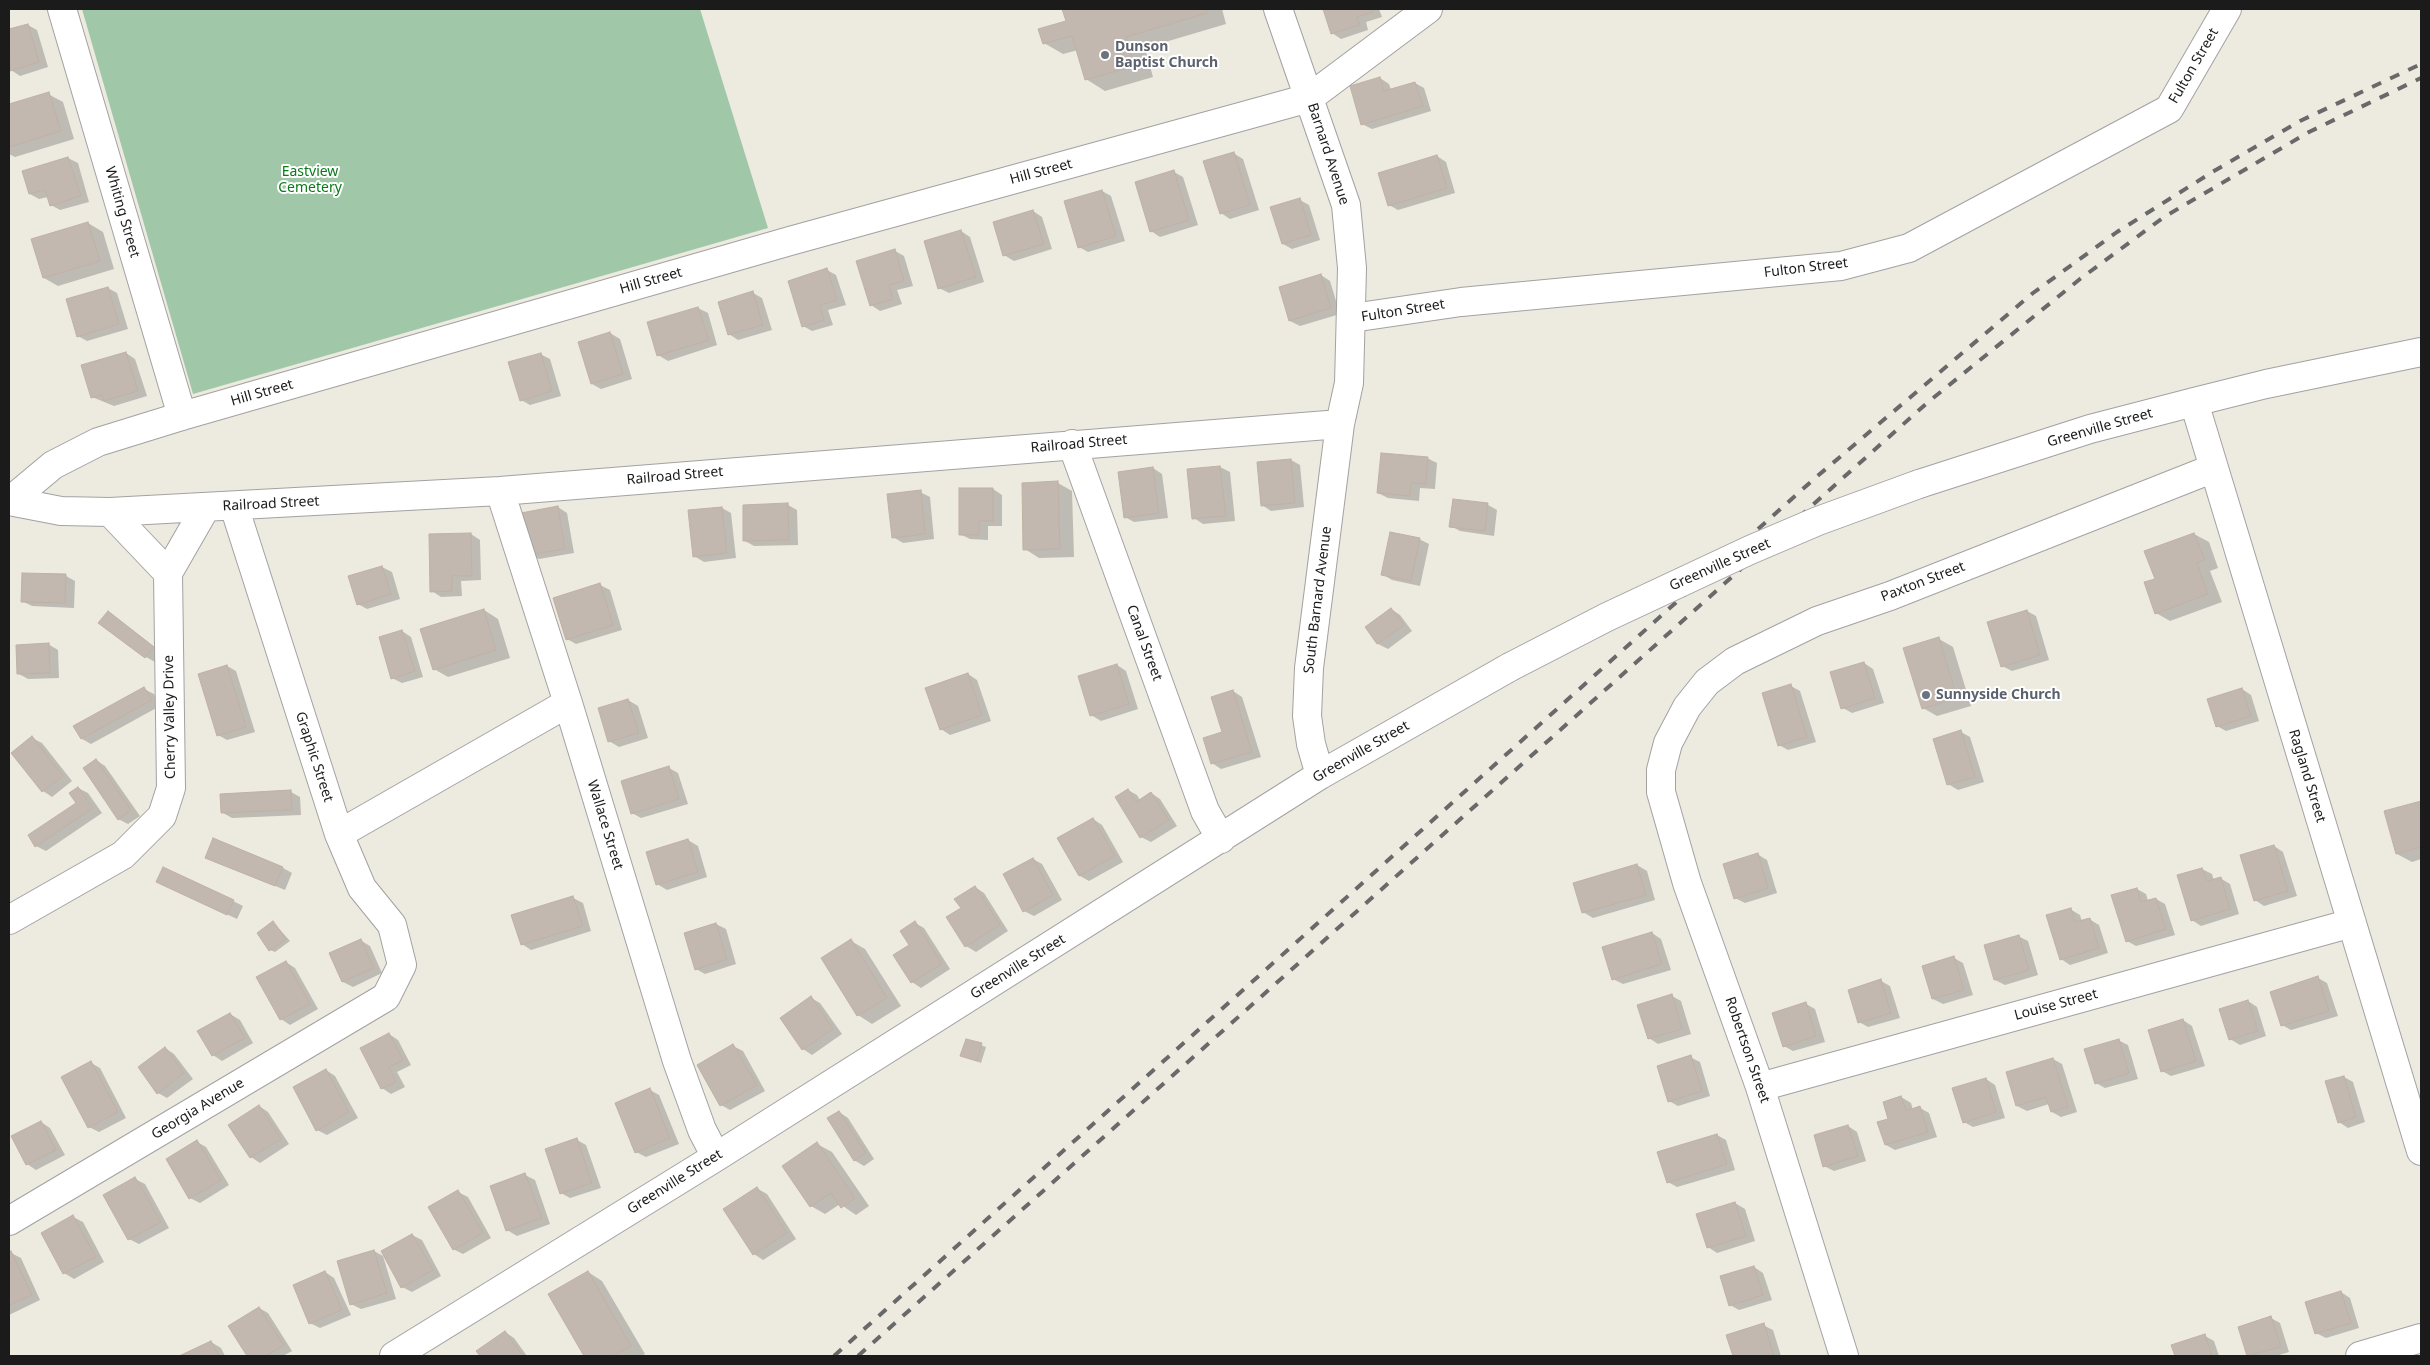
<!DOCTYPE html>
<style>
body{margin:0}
#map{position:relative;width:2430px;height:1365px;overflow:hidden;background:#edeae0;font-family:"Noto Sans",sans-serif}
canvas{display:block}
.frame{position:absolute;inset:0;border:10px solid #1b1b1b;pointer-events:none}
</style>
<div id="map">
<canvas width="2430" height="1365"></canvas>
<div class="frame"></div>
</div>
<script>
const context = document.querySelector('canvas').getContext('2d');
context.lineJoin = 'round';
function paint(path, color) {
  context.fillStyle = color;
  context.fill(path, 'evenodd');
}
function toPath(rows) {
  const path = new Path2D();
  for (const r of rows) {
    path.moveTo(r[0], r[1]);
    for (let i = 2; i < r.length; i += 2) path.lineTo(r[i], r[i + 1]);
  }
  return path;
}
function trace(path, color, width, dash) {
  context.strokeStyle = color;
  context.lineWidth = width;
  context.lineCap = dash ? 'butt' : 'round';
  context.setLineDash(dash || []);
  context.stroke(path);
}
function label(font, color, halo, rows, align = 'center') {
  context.font = font + ' "Noto Sans",sans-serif';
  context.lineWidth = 4;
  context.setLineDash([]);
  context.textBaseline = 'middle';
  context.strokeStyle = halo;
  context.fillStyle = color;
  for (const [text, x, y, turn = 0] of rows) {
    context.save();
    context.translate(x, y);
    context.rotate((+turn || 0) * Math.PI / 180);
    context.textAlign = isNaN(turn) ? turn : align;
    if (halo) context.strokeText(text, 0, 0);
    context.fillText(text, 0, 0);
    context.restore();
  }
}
const cemetery = toPath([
 [82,9,700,9,768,228,193,394]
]);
const shadow = toPath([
 [1064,9,1222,9,1226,24,1145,48,1153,77,1105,91,1086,79,1078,50,1063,54,1044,43,1067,22],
 [1325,9,1379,9,1382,17,1366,22,1368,30,1341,39,1332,33],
 [28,25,37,30,48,67,20,76,11,70,9,63,9,31],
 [1380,78,1389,84,1391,90,1415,83,1424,88,1431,111,1372,129,1362,124],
 [48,94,63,102,74,139,15,157,9,154,9,106],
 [1233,153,1243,159,1259,210,1230,219,1221,213],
 [1437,156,1446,162,1455,193,1398,210,1389,205],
 [68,158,78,163,89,202,60,210,51,205,48,197,39,199,30,194],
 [1174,172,1183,177,1198,225,1160,237,1151,231],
 [1102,191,1111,196,1125,241,1088,252,1079,247],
 [1300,200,1309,205,1320,240,1292,249,1283,244],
 [1033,211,1042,217,1052,249,1014,261,1004,255],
 [88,223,103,232,114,269,58,286,44,278],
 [961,231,970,237,984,282,949,293,939,288],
 [895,251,904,256,913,286,897,290,902,304,880,311,871,305],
 [827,270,836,275,846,305,828,310,833,325,812,331,803,326],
 [1321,275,1330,281,1340,314,1300,326,1290,321],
 [108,288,117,293,128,329,87,341,78,336],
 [753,293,762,298,772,330,738,340,729,334],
 [698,308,708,313,717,345,668,361,658,355],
 [610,333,620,339,632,379,601,389,592,384],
 [126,353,135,359,147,396,114,406,92,397],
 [540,354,550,359,561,396,530,405,521,400],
 [1427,458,1437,463,1435,489,1420,488,1419,501,1388,498,1378,493],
 [1291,460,1300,465,1304,507,1271,511,1262,505],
 [1220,467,1230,472,1235,521,1203,524,1194,518],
 [1153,468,1162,474,1168,518,1134,522,1125,517],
 [1058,483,1072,491,1074,557,1039,558,1025,549],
 [961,489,993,489,1002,495,1002,526,988,526,988,540,970,539,960,534],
 [920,492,930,497,934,539,903,543,893,537],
 [788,505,797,510,798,545,754,546,745,541],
 [1488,505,1497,510,1494,536,1460,531,1451,526],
 [558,507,567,513,574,553,539,559,529,554],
 [722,508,731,513,736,558,704,562,694,556],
 [471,534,480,540,481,580,461,581,462,596,441,597,432,591],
 [2194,534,2209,542,2218,568,2210,571,2222,602,2170,621,2156,613,2156,580],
 [1419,539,1429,544,1420,586,1392,580,1382,574],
 [382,567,392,572,400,599,367,609,358,604],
 [66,576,75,581,74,608,32,606,22,601],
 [600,585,610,590,622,630,576,644,567,639],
 [1391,609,1400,615,1412,631,1388,649,1378,644,1367,627],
 [484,610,498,619,510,658,448,677,434,669],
 [2027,611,2036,616,2049,660,2012,671,2002,666],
 [117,618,162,653,155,662,146,657],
 [402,631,411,637,423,677,402,683,392,678],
 [1939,639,1953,647,1971,706,1937,716,1923,708],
 [48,644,58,650,59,678,28,679,19,674],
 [1864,663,1873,669,1884,703,1852,713,1843,708],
 [1117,665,1126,671,1138,709,1101,721,1091,715],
 [227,666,236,671,255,732,227,740,218,735],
 [968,674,977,680,991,721,950,735,941,729],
 [1791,686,1800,691,1816,742,1788,750,1779,745],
 [144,689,154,694,160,706,91,744,82,739],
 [2242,689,2251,695,2259,721,2226,731,2217,726],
 [1233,691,1242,697,1261,757,1221,769,1212,763,1223,733],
 [628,700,638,706,648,738,619,747,609,741],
 [1961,732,1970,737,1984,782,1958,790,1948,784],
 [32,738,42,743,72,781,52,797,43,791],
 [96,760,105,766,140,816,128,824,118,819],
 [669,768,678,773,688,804,641,818,632,813],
 [78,788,88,793,102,813,46,851,36,846,77,803],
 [1128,790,1137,795,1140,800,1151,793,1160,799,1177,826,1151,842,1141,837],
 [291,792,300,797,301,815,232,818,223,813],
 [2421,802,2421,859,2412,862,2397,854,2386,812],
 [1093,819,1102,825,1123,862,1089,881,1080,876],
 [688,840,698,846,707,877,667,890,657,884],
 [2274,846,2283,852,2297,896,2264,906,2255,900],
 [1757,854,1767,860,1777,893,1745,903,1735,898],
 [206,857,283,868,292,873,285,890],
 [1033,859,1042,864,1062,900,1034,916,1024,911],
 [1637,865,1647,871,1655,900,1593,918,1583,912],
 [2202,869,2212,874,2214,881,2220,878,2230,884,2239,914,2201,926,2192,920],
 [157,882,233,901,243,906,237,919],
 [975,887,984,893,1008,931,976,952,966,946,962,909],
 [2137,889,2146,894,2148,901,2156,899,2165,904,2175,935,2136,946,2127,941],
 [573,898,583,903,591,931,531,950,522,944],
 [2070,909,2080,915,2082,922,2089,919,2099,925,2108,953,2070,965,2061,959],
 [273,922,290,941,275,952,270,950],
 [915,923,924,928,950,969,921,988,912,982,911,945],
 [716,924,726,929,736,964,705,974,696,969],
 [1652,933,1661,939,1671,970,1623,984,1613,979],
 [2018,936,2028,941,2038,975,2005,985,1995,980],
 [360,940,370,946,382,973,353,987,343,982,331,954],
 [851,941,865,949,901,1006,872,1024,858,1015],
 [1954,958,1963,963,1973,995,1943,1004,1933,999],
 [286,962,295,968,318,1009,290,1025,281,1019],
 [2318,978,2327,983,2338,1016,2291,1030,2282,1025],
 [1881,981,1890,986,1900,1018,1868,1027,1859,1022],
 [1672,996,1681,1001,1691,1034,1658,1044,1649,1038],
 [811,998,820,1003,842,1034,812,1055,803,1049],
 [2248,1001,2257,1007,2266,1036,2240,1045,2230,1039],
 [1806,1004,1815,1009,1825,1042,1793,1051,1784,1046],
 [230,1014,240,1020,253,1043,222,1061,213,1055],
 [2183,1020,2192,1026,2205,1066,2171,1076,2162,1071],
 [389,1034,398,1040,411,1065,397,1072,405,1087,391,1094,382,1088],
 [966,1040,986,1047,981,1063,962,1056],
 [2118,1040,2128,1045,2138,1079,2105,1088,2096,1083],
 [733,1046,743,1051,765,1091,730,1110,721,1105],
 [165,1048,174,1054,193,1079,167,1098,158,1093],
 [1690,1057,1700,1062,1710,1096,1678,1106,1669,1101],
 [2053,1059,2062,1064,2077,1112,2061,1117,2052,1112,2049,1104,2027,1111,2017,1106],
 [91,1063,100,1068,126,1118,99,1132,89,1127],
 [326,1070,335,1076,358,1118,327,1135,317,1130],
 [2344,1077,2353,1082,2365,1122,2348,1128,2339,1122],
 [1986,1079,1995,1085,2005,1118,1973,1127,1964,1122],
 [650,1090,659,1095,679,1144,646,1157,636,1152],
 [1901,1097,1911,1103,1913,1110,1920,1108,1929,1113,1937,1137,1895,1150,1886,1145,1890,1119],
 [259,1106,268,1112,289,1144,260,1163,251,1157],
 [839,1112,848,1118,874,1159,864,1166,854,1160],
 [41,1122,50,1128,65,1155,36,1170,27,1164,13,1137],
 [1848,1126,1857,1132,1866,1161,1834,1171,1824,1166],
 [1717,1135,1726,1140,1735,1170,1677,1187,1668,1182],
 [577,1140,586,1145,601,1188,570,1198,561,1193],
 [197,1142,206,1147,229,1185,200,1203,190,1198],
 [817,1144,832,1152,869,1206,856,1215,840,1204,825,1214,811,1206],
 [525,1175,535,1180,550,1224,517,1236,507,1230],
 [135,1179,145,1184,169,1228,139,1244,129,1239],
 [758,1189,767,1194,796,1239,763,1260,754,1254],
 [458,1192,468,1197,491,1238,463,1254,453,1249],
 [1735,1203,1745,1209,1755,1241,1717,1253,1708,1247],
 [73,1217,83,1222,104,1262,74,1279,64,1273,42,1233],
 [412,1235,422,1240,441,1276,412,1292,402,1287],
 [374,1251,383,1256,396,1299,361,1309,351,1304],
 [11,1253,21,1258,40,1300,9,1315,9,1254],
 [1754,1267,1763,1273,1772,1300,1739,1310,1730,1305],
 [325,1272,334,1278,351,1315,320,1328,310,1323],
 [588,1272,602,1281,645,1354,641,1356,585,1356,549,1295],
 [2341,1292,2350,1298,2359,1328,2326,1338,2316,1333],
 [259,1308,268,1313,292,1351,283,1356,249,1356,230,1327],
 [2271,1318,2280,1323,2289,1352,2276,1356,2248,1356,2239,1327],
 [1763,1325,1773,1330,1781,1356,1734,1356,1728,1336],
 [505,1332,514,1338,527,1356,482,1356,478,1351],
 [2205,1336,2214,1341,2219,1356,2176,1356,2173,1345],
 [211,1342,221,1348,225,1356,182,1356]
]);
const building = toPath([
 [1062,9,1206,9,1207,13,1126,37,1135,66,1085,80,1072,36,1043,44,1038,29,1066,21,1062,9],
 [1323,9,1372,9,1373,12,1357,17,1360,25,1331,34,1323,9],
 [28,24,39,62,10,71,9,29,28,24],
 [1380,77,1384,91,1415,82,1423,106,1361,125,1350,86,1380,77],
 [49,92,61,131,9,147,9,104,49,92],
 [1234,152,1250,205,1220,214,1203,161,1234,152],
 [1437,155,1447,188,1388,206,1378,173,1437,155],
 [68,157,81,196,50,206,45,190,29,194,22,171,68,157],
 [1174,170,1189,220,1150,232,1135,182,1174,170],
 [1102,190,1116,236,1078,248,1064,201,1102,190],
 [1300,198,1311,235,1282,244,1270,207,1300,198],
 [1033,210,1044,244,1003,256,993,222,1033,210],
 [88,222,100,261,43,278,31,239,88,222],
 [961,230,976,277,938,289,924,241,961,230],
 [895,249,904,281,889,285,893,299,870,306,856,261,895,249],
 [827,268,837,300,820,305,824,320,802,327,788,281,827,268],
 [1321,274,1331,308,1289,321,1279,287,1321,274],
 [108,287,119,324,77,337,66,299,108,287],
 [753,291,763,325,728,335,718,302,753,291],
 [698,307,709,340,657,356,647,322,698,307],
 [610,332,623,374,591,384,578,342,610,332],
 [126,352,138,391,104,401,102,395,91,398,81,365,126,352],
 [541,353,552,391,520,401,508,362,541,353],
 [1381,453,1428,457,1426,484,1411,483,1410,496,1377,493,1381,453],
 [1291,459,1295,503,1261,506,1257,462,1291,459],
 [1220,466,1226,516,1192,519,1187,469,1220,466],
 [1153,467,1159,513,1124,518,1118,472,1153,467],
 [1058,481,1060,549,1023,550,1022,483,1058,481],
 [959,488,993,488,993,521,979,521,979,535,959,535,959,488],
 [921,490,925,534,892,538,887,494,921,490],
 [1453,499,1488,503,1485,531,1449,527,1453,499],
 [788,503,789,540,743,541,743,505,788,503],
 [558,506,565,549,528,555,521,513,558,506],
 [722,507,727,553,693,557,688,510,722,507],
 [1390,532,1420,538,1411,581,1381,575,1390,532],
 [471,533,472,576,452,576,452,591,430,592,429,534,471,533],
 [2194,533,2205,560,2197,563,2208,594,2155,614,2144,582,2155,579,2144,551,2194,533],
 [382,566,391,594,357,605,348,576,382,566],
 [22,573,66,574,65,603,21,602,22,573],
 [600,583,613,625,566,640,553,598,600,583],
 [1391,608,1404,625,1377,644,1365,627,1391,608],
 [484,609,496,650,433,670,420,629,484,609],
 [2027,610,2040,655,2001,667,1987,622,2027,610],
 [108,611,154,647,145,658,98,623,108,611],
 [402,630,415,671,391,679,379,637,402,630],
 [1939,637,1957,698,1922,709,1903,648,1939,637],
 [49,643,50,673,17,674,16,645,49,643],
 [1864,662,1875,698,1841,709,1830,672,1864,662],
 [1117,664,1129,704,1090,716,1078,676,1117,664],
 [227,665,246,727,217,736,198,674,227,665],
 [968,673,982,715,940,730,925,688,968,673],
 [1791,684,1807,737,1778,746,1762,693,1791,684],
 [144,687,152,700,81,739,73,726,144,687],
 [2242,688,2251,716,2216,727,2207,699,2242,688],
 [1233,690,1252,752,1211,764,1203,738,1222,732,1211,697,1233,690],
 [628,699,639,733,608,742,598,708,628,699],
 [1961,730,1975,777,1947,785,1933,739,1961,730],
 [32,736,63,776,42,792,11,753,32,736],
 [96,759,131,810,118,820,83,768,96,759],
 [669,766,679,799,631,814,621,781,669,766],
 [78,787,93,808,35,847,28,835,76,803,69,793,78,787],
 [1128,789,1136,802,1151,792,1169,820,1140,838,1115,797,1128,789],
 [291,790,292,810,221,813,220,794,291,790],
 [2421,801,2421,847,2396,854,2384,811,2421,801],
 [1093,818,1115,856,1079,876,1057,838,1093,818],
 [213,838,283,867,275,886,205,858,213,838],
 [688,839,698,872,656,885,646,852,688,839],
 [2274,845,2288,891,2254,901,2240,855,2274,845],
 [1758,853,1768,888,1734,899,1723,864,1758,853],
 [1033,858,1053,895,1023,912,1003,874,1033,858],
 [1637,864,1646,895,1582,913,1573,883,1637,864],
 [163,867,234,900,227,915,156,882,163,867],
 [2202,868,2207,881,2221,877,2230,909,2191,921,2177,875,2202,868],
 [975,886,1000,925,965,947,946,917,961,908,954,899,975,886],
 [2137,888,2141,902,2156,898,2166,929,2126,942,2111,895,2137,888],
 [573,896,583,926,521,945,511,915,573,896],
 [2071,908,2075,922,2090,918,2099,948,2060,960,2046,915,2071,908],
 [273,921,286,939,269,951,257,933,273,921],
 [915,921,942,964,911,983,893,955,909,945,900,931,915,921],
 [716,923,727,959,695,970,684,933,716,923],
 [1652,932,1662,964,1612,980,1602,947,1652,932],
 [2019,935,2029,970,1994,980,1984,945,2019,935],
 [361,939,374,968,342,982,329,953,361,939],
 [851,939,887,998,857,1016,821,958,851,939],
 [1954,956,1964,990,1932,999,1922,966,1954,956],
 [286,961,310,1004,280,1020,256,977,286,961],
 [2318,976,2329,1011,2281,1026,2270,992,2318,976],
 [1881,979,1891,1013,1858,1023,1848,990,1881,979],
 [1672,994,1682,1029,1648,1039,1637,1005,1672,994],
 [811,996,833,1029,802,1050,780,1018,811,996],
 [2248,1000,2258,1031,2229,1040,2219,1009,2248,1000],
 [1806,1002,1816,1036,1783,1047,1772,1013,1806,1002],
 [230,1013,245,1038,212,1056,197,1031,230,1013],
 [2183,1019,2196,1061,2161,1072,2148,1030,2183,1019],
 [389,1033,403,1060,389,1067,396,1082,381,1089,360,1048,389,1033],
 [966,1039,982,1043,977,1061,960,1056,966,1039],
 [2119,1039,2129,1073,2095,1084,2084,1049,2119,1039],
 [733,1044,757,1085,720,1106,697,1065,733,1044],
 [165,1047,184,1073,157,1094,138,1067,165,1047],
 [1691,1055,1702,1091,1668,1102,1657,1066,1691,1055],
 [2053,1058,2068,1107,2051,1112,2046,1097,2016,1106,2006,1072,2053,1058],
 [91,1061,118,1112,88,1128,61,1077,91,1061],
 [326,1069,349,1112,316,1131,293,1087,326,1069],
 [2344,1076,2356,1117,2338,1123,2325,1081,2344,1076],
 [1986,1078,1996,1112,1963,1123,1952,1088,1986,1078],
 [650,1088,670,1138,635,1153,615,1103,650,1088],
 [1901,1096,1906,1111,1920,1106,1928,1132,1885,1145,1877,1122,1888,1119,1883,1102,1901,1096],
 [259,1105,281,1139,250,1158,228,1125,259,1105],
 [839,1111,866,1153,854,1161,827,1118,839,1111],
 [41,1121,56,1150,26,1165,11,1136,41,1121],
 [1848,1125,1858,1156,1823,1167,1814,1135,1848,1125],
 [1717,1134,1727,1164,1667,1183,1657,1152,1717,1134],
 [577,1138,592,1183,560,1194,545,1149,577,1138],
 [197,1140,221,1180,189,1199,166,1159,197,1140],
 [817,1142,855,1198,841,1208,831,1193,810,1207,782,1166,817,1142],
 [525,1173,542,1218,506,1231,490,1186,525,1173],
 [135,1177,161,1222,128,1240,103,1195,135,1177],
 [757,1187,787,1233,753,1255,723,1209,757,1187],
 [458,1190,483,1233,453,1250,428,1207,458,1190],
 [1735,1202,1746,1236,1707,1248,1696,1214,1735,1202],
 [73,1215,96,1257,63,1274,41,1233,73,1215],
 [412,1234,433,1270,401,1288,381,1251,412,1234],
 [374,1250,387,1293,350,1305,337,1261,374,1250],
 [11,1251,32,1295,9,1305,9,1252,11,1251],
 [1754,1266,1763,1295,1729,1306,1720,1276,1754,1266],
 [325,1271,342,1310,309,1324,293,1285,325,1271],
 [588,1271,631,1346,613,1356,584,1356,548,1294,588,1271],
 [2341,1291,2351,1323,2315,1334,2305,1302,2341,1291],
 [259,1307,284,1345,266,1356,247,1356,228,1326,259,1307],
 [2271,1316,2281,1347,2247,1356,2238,1327,2271,1316],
 [1764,1323,1774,1356,1733,1356,1726,1335,1764,1323],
 [505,1331,523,1356,480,1356,476,1351,505,1331],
 [2205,1334,2212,1356,2175,1356,2171,1345,2205,1334],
 [211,1341,219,1356,179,1356,211,1341]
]);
const minor = toPath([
 [62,9,182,416],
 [1278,9,1346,205,1352,268,1349,383,1340,424,1309,668,1307,716,1311,744,1320,775],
 [1352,318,1461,302,1841,266,1909,248,2169,109,2227,9],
 [2194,402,2421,1151],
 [1072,444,1205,811,1221,839],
 [1919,484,2090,429,2194,402,2266,384,2421,352],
 [500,491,568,703,677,1061,702,1130,716,1157],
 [9,501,61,511,110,512,500,491,1340,424],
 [10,501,53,465,98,442,182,416,790,241,1309,98,1428,9],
 [168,573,206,507],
 [339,834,568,703],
 [9,920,123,855,162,816,171,788,168,573,110,512],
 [1760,1087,2352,923],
 [9,1221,386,997,402,965,392,925,362,888,339,834,234,506],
 [394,1356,716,1157,1320,775,1510,667],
 [1844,1356,1760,1087,1687,883,1661,792,1661,770,1668,743,1687,707,1707,682,1735,661,1817,621,1890,596,2214,468],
 [2360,1356,2421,1338]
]);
const rail = toPath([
 [834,1356,1814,479,2033,293,2117,232,2214,171,2300,121,2421,64],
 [858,1356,1927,403,2080,279,2164,217,2309,132,2421,78]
]);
const minorBridge = toPath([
 [1510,667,1607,617,1750,550,1818,521,1919,484]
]);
const markers = [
 [1105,55,5,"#6b7280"],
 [1926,695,5,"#6b7280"]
];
const worshipNames = [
 ["Dunson",1115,47],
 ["Baptist Church",1115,63],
 ["Sunnyside Church",1936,695]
];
const streetNames = [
 ["Fulton Street",2194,66,-60],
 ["Barnard Avenue",1328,154,72],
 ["Hill Street",1041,172,-15],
 ["Whiting Street",122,212,74],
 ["Fulton Street",1806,268,-7],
 ["Hill Street",651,281,-16],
 ["Fulton Street",1403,311,-9],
 ["Hill Street",262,393,-16],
 ["Greenville Street",2100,428,-16],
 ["Railroad Street",1079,444,-5],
 ["Railroad Street",675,476,-5],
 ["Railroad Street",271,504,-3],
 ["Greenville Street",1720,565,-24],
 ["Paxton Street",1923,582,-21],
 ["South Barnard Avenue",1318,600,-83],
 ["Canal Street",1144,643,70],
 ["Cherry Valley Drive",170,717,-91],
 ["Greenville Street",1361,752,-30],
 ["Graphic Street",314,757,72],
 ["Ragland Street",2307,776,73],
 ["Wallace Street",605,825,73],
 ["Greenville Street",1018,967,-32],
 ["Louise Street",2056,1005,-15],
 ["Robertson Street",1747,1050,71],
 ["Georgia Avenue",198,1109,-31],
 ["Greenville Street",675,1182,-32]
];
const parkNames = [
 ["Eastview",310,172],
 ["Cemetery",310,188]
];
paint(cemetery, '#a1c7a9');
paint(shadow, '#0003');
paint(building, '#c2b8b0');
trace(building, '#bfb1a3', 1);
trace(minor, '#a2a2a2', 30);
trace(minor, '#fff', 28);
trace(rail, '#696969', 4, [10, 10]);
trace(minorBridge, '#a2a2a2', 30, []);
trace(minorBridge, '#fff', 28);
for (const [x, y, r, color] of markers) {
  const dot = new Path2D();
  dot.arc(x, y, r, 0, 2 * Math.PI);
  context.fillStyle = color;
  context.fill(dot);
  trace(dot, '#fff', 2);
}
label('bold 14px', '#5b616d', '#fff', worshipNames, 'left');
label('14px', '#1b1b1b', '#fff', streetNames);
label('14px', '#097a1a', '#fff', parkNames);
</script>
